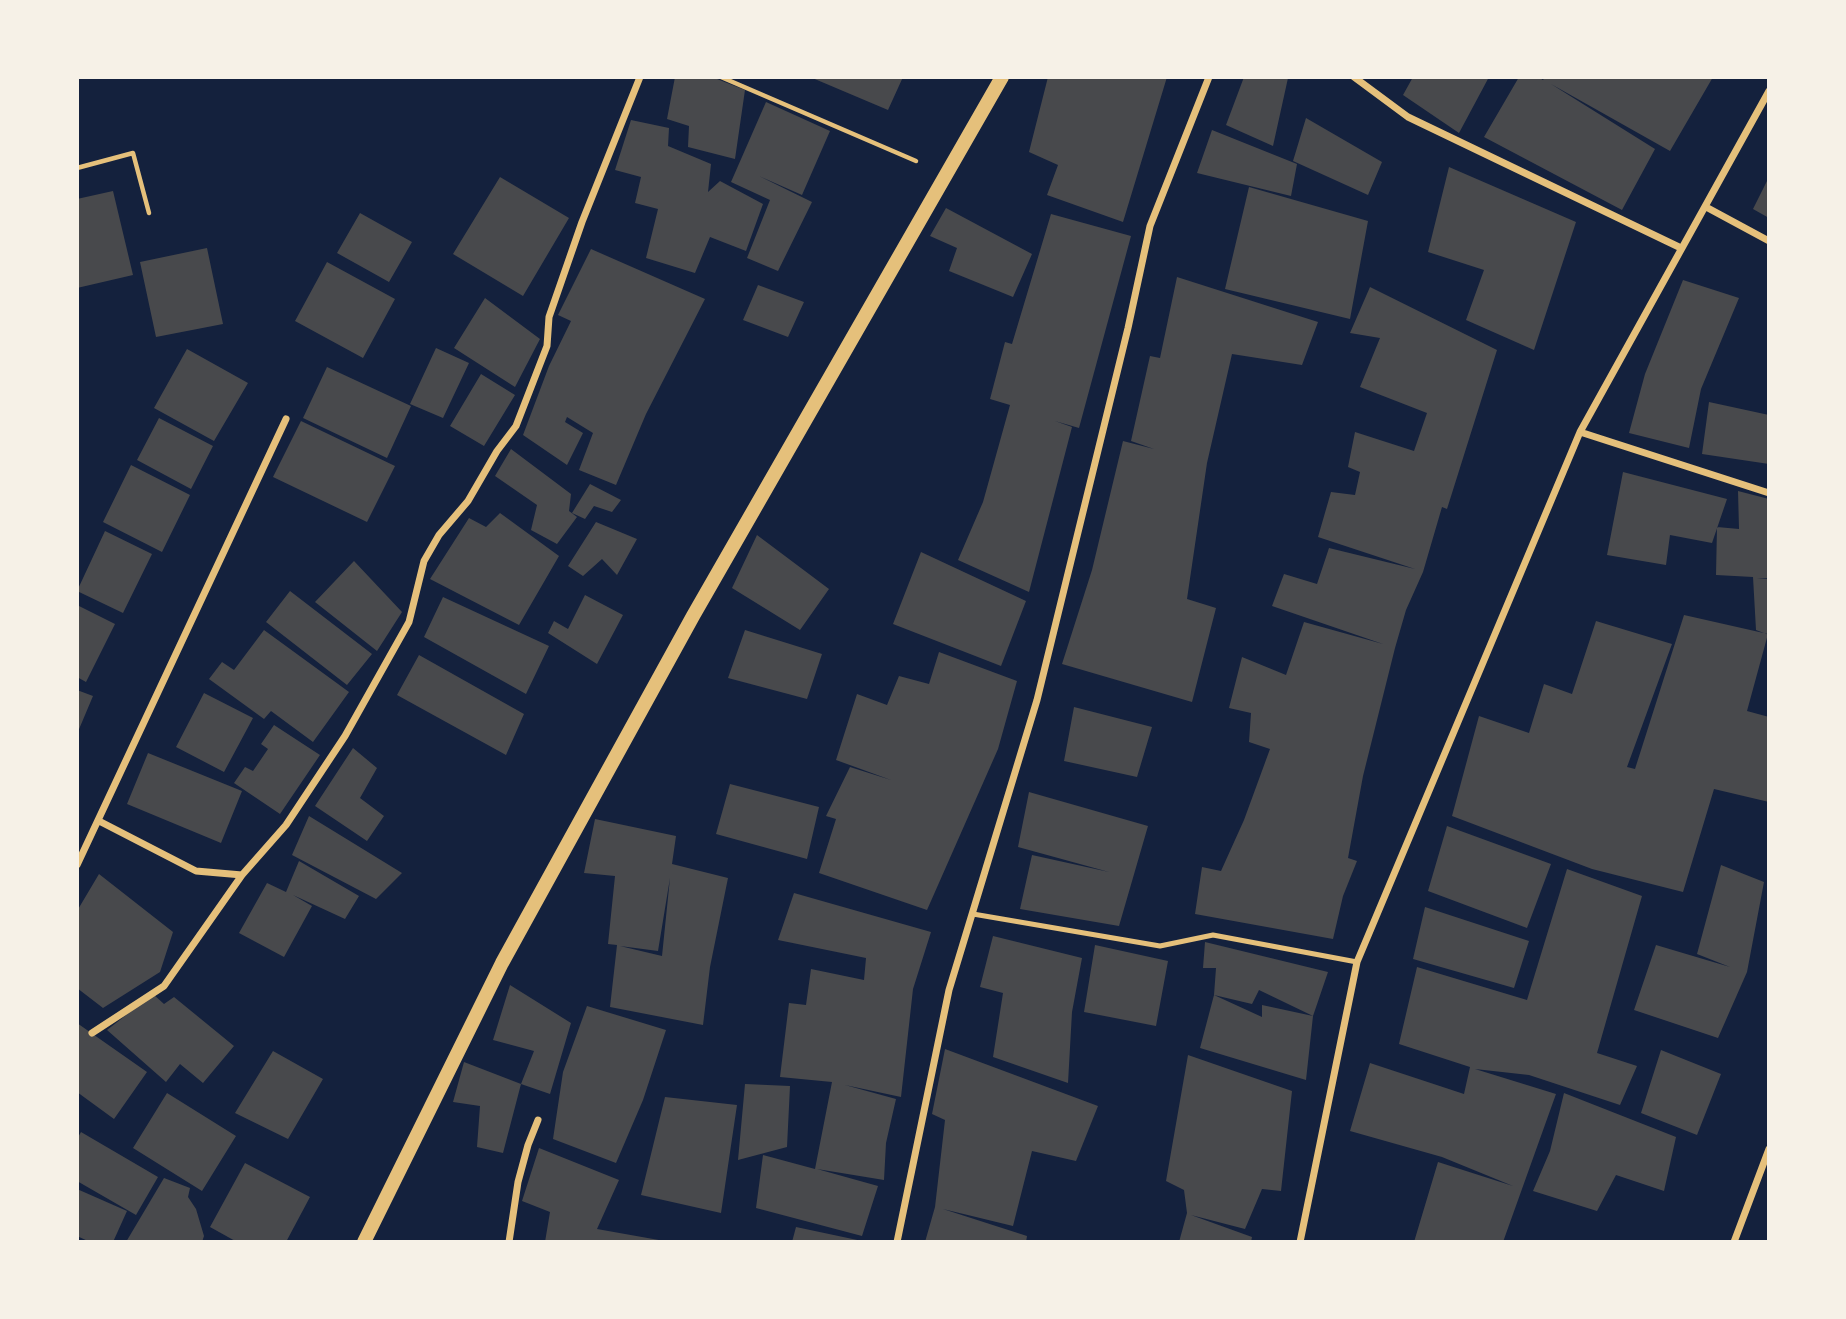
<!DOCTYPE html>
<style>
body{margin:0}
#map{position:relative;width:1846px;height:1319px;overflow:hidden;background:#14213d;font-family:Karla,sans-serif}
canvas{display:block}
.frame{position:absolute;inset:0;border:79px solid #f6f1e7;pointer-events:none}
</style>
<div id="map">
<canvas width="1846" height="1319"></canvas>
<div class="frame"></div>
</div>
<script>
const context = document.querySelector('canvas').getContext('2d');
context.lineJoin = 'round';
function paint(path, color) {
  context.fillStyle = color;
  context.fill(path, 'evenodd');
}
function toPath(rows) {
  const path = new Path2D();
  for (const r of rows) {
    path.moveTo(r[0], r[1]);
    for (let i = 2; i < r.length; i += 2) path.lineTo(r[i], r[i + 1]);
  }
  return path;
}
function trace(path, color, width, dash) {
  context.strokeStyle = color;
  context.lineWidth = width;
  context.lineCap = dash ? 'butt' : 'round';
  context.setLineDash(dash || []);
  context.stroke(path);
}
const building = toPath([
 [675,77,712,77,745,90,735,159,688,147,689,126,667,119],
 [810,77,903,77,888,110],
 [1048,77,1167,77,1123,222,1047,195,1058,165,1029,152],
 [1244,77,1288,78,1273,146,1226,125],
 [1413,77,1489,77,1459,133,1403,95],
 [1519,77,1538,77,1543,80,1545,77,1713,77,1670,151,1551,84,1655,149,1622,210,1484,137],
 [766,102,830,131,802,195,759,176,812,202,778,271,747,258,770,200,731,182],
 [1306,118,1382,162,1368,195,1293,161],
 [631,120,669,128,668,146,711,164,708,192,720,181,763,204,746,251,710,237,695,273,646,258,658,209,635,203,641,177,615,170],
 [1212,130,1297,164,1291,196,1197,173],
 [1449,167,1576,222,1534,350,1466,320,1484,270,1428,252],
 [500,177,569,218,523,296,453,254],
 [1769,177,1769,218,1753,209],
 [1249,187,1368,221,1350,319,1225,289],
 [113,191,133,275,77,288,77,199],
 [946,208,1032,254,1013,297,949,271,957,248,930,236],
 [360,213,412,242,389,282,337,253],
 [1051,214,1131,236,1079,428,1055,421,1072,427,1029,592,958,560,983,502,1010,405,990,399,1005,342,1012,344],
 [207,248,223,324,156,337,140,262],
 [591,249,705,299,646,414,616,485,579,470,593,433,567,417,565,422,583,433,567,465,523,435,549,366,571,321,558,315],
 [327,262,395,299,363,358,295,321],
 [1177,277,1318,322,1302,365,1232,354,1207,463,1187,599,1216,608,1192,702,1062,664,1092,570,1123,441,1154,449,1131,441,1150,356,1160,358],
 [1683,280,1739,298,1701,389,1689,448,1629,433,1645,374],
 [758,285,804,302,788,337,743,320],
 [1370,287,1497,350,1447,509,1442,507,1423,572,1406,610,1395,648,1363,776,1348,858,1357,861,1343,896,1333,939,1195,914,1202,867,1221,871,1244,820,1270,749,1249,742,1251,713,1229,708,1242,657,1286,675,1304,622,1383,644,1272,606,1284,574,1317,584,1329,548,1415,569,1318,537,1331,492,1355,495,1360,472,1348,467,1355,432,1414,451,1427,413,1360,387,1380,338,1350,333],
 [485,298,540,339,515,387,454,348],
 [436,348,469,363,443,418,410,404],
 [187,349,248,383,214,441,154,408],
 [327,367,411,406,387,458,303,418],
 [481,374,515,395,484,446,450,426],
 [1709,402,1769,415,1769,464,1702,454],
 [159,418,213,446,191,489,137,460],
 [301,421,395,466,367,522,273,477],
 [511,449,571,494,569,511,577,517,557,544,531,530,537,505,495,476],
 [131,465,190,495,162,552,103,522],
 [1623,472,1727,499,1712,543,1670,535,1666,565,1607,555],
 [590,484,621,500,612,512,594,506,585,519,572,513],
 [1738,491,1769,499,1769,578,1757,578,1769,579,1769,635,1756,630,1753,577,1716,575,1717,527,1739,529],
 [500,513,559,556,519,625,430,579,469,518,486,527],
 [596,522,637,539,617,575,602,559,583,576,568,566],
 [105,531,152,554,123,613,77,591],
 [757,535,829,589,800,630,732,588],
 [921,552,1026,601,1001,666,893,624],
 [354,561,402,612,377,651,315,602],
 [290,591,372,654,347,685,266,622],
 [585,595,623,615,597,664,548,633,554,621,568,629],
 [443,597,549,646,526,694,424,637],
 [77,605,115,624,86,682,77,677],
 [1684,615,1768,634,1747,711,1769,717,1769,802,1714,789,1683,892,1592,869,1452,816,1479,716,1529,733,1544,684,1572,694,1596,621,1672,644,1627,767,1635,769],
 [264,630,349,692,313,742,271,711,264,719,209,679,222,662,234,670],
 [745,630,822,654,807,699,728,678],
 [939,652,1017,681,998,749,927,910,819,873,836,819,826,816,850,767,891,780,836,760,857,694,887,705,899,676,929,684],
 [419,655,524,714,506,755,397,695],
 [77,690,93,696,77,734],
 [204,693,253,718,224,772,176,747],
 [1074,707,1152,727,1137,777,1064,761],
 [274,725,320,755,280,814,234,783,245,767,253,771,268,749,261,744],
 [353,748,377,768,360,798,384,816,367,841,315,806],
 [148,753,242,791,221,843,127,804],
 [730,784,819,807,807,859,716,834],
 [1029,792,1148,826,1119,926,1020,909,1032,855,1109,872,1018,847],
 [309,816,402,873,376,899,292,855],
 [595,819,676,836,672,864,728,878,710,967,703,1025,610,1007,617,945,608,944,615,876,584,873],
 [670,878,662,956,620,946,658,951],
 [1447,826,1551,864,1527,928,1428,891],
 [299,861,359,896,345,919,293,895,312,906,284,957,239,933,267,883,286,892],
 [1721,865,1764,882,1747,972,1718,1038,1634,1010,1656,945,1730,967,1697,954],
 [1567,869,1642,896,1597,1053,1637,1066,1620,1105,1529,1075,1475,1069,1556,1094,1503,1242,1414,1242,1438,1162,1513,1186,1442,1157,1350,1131,1370,1063,1464,1094,1470,1067,1399,1044,1417,967,1527,1000],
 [99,874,173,932,160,972,103,1008,77,988,77,911],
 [794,893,931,932,913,989,901,1097,845,1085,896,1099,886,1143,884,1180,817,1169,878,1186,862,1236,756,1208,763,1155,815,1169,832,1082,780,1077,789,1003,806,1005,811,969,864,980,866,958,778,940],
 [1425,907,1529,941,1514,988,1413,959],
 [993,936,1082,958,1072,1012,1068,1083,993,1057,1003,993,980,987],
 [1205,942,1328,972,1313,1016,1259,990,1252,1004,1214,995,1262,1017,1262,1005,1313,1016,1306,1080,1200,1048,1214,995,1216,968,1203,968],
 [1095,945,1168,961,1156,1026,1084,1012],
 [510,985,571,1023,550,1094,521,1084,503,1153,477,1147,480,1106,453,1102,464,1062,521,1084,534,1051,493,1040],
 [153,994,164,1004,174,997,234,1046,203,1083,180,1064,166,1082,107,1030],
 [587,1006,666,1030,643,1100,616,1163,553,1139,563,1072],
 [77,1023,147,1072,114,1119,77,1092],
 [945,1049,1098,1106,1076,1161,1032,1151,1013,1226,943,1209,1027,1236,1026,1242,925,1242,935,1207,945,1120,932,1114],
 [1661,1050,1721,1074,1697,1135,1641,1113],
 [273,1051,323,1079,288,1139,235,1113],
 [1188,1055,1292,1091,1281,1191,1262,1189,1245,1229,1191,1215,1252,1237,1251,1242,1179,1242,1187,1213,1184,1190,1166,1181],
 [745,1084,790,1086,787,1147,738,1160],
 [167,1093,236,1136,202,1191,133,1148],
 [1564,1093,1676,1137,1664,1191,1616,1175,1597,1211,1533,1191,1550,1151],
 [665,1097,737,1105,721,1213,641,1195],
 [81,1132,158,1177,136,1215,77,1181,77,1139],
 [539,1148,619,1180,597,1229,670,1242,545,1242,550,1212,522,1201],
 [245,1163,310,1197,286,1242,237,1242,210,1227],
 [164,1178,190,1188,188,1197,196,1209,204,1236,202,1242,126,1242],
 [77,1189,127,1211,113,1242,90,1242,77,1236],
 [796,1227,862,1241,862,1242,792,1242]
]);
const path = toPath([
 [721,77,916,161],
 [77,168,133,153,149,213]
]);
const service = toPath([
 [973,914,1160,946,1213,935,1357,962]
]);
const minor = toPath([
 [1354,77,1408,117,1681,248],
 [1706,207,1769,241],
 [1580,432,1769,493],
 [99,821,196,871,242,875,286,825,345,736,409,622,424,561,439,535,468,501,497,451,516,426,547,346,549,317,582,222,640,77],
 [77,865,286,419],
 [92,1033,164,986,242,875],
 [509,1242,518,1182,528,1145,538,1120],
 [897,1242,949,990,1037,700,1128,328,1150,226,1209,77],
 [1300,1242,1357,962,1580,432,1769,91],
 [1734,1242,1769,1149]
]);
const secondary = toPath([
 [364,1242,502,963,693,616,1002,77]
]);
paint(building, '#48494c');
trace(path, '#e5c07b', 4.5);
trace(service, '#e5c07b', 5);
trace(minor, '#e5c07b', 7);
trace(secondary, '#e5c07b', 14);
</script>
